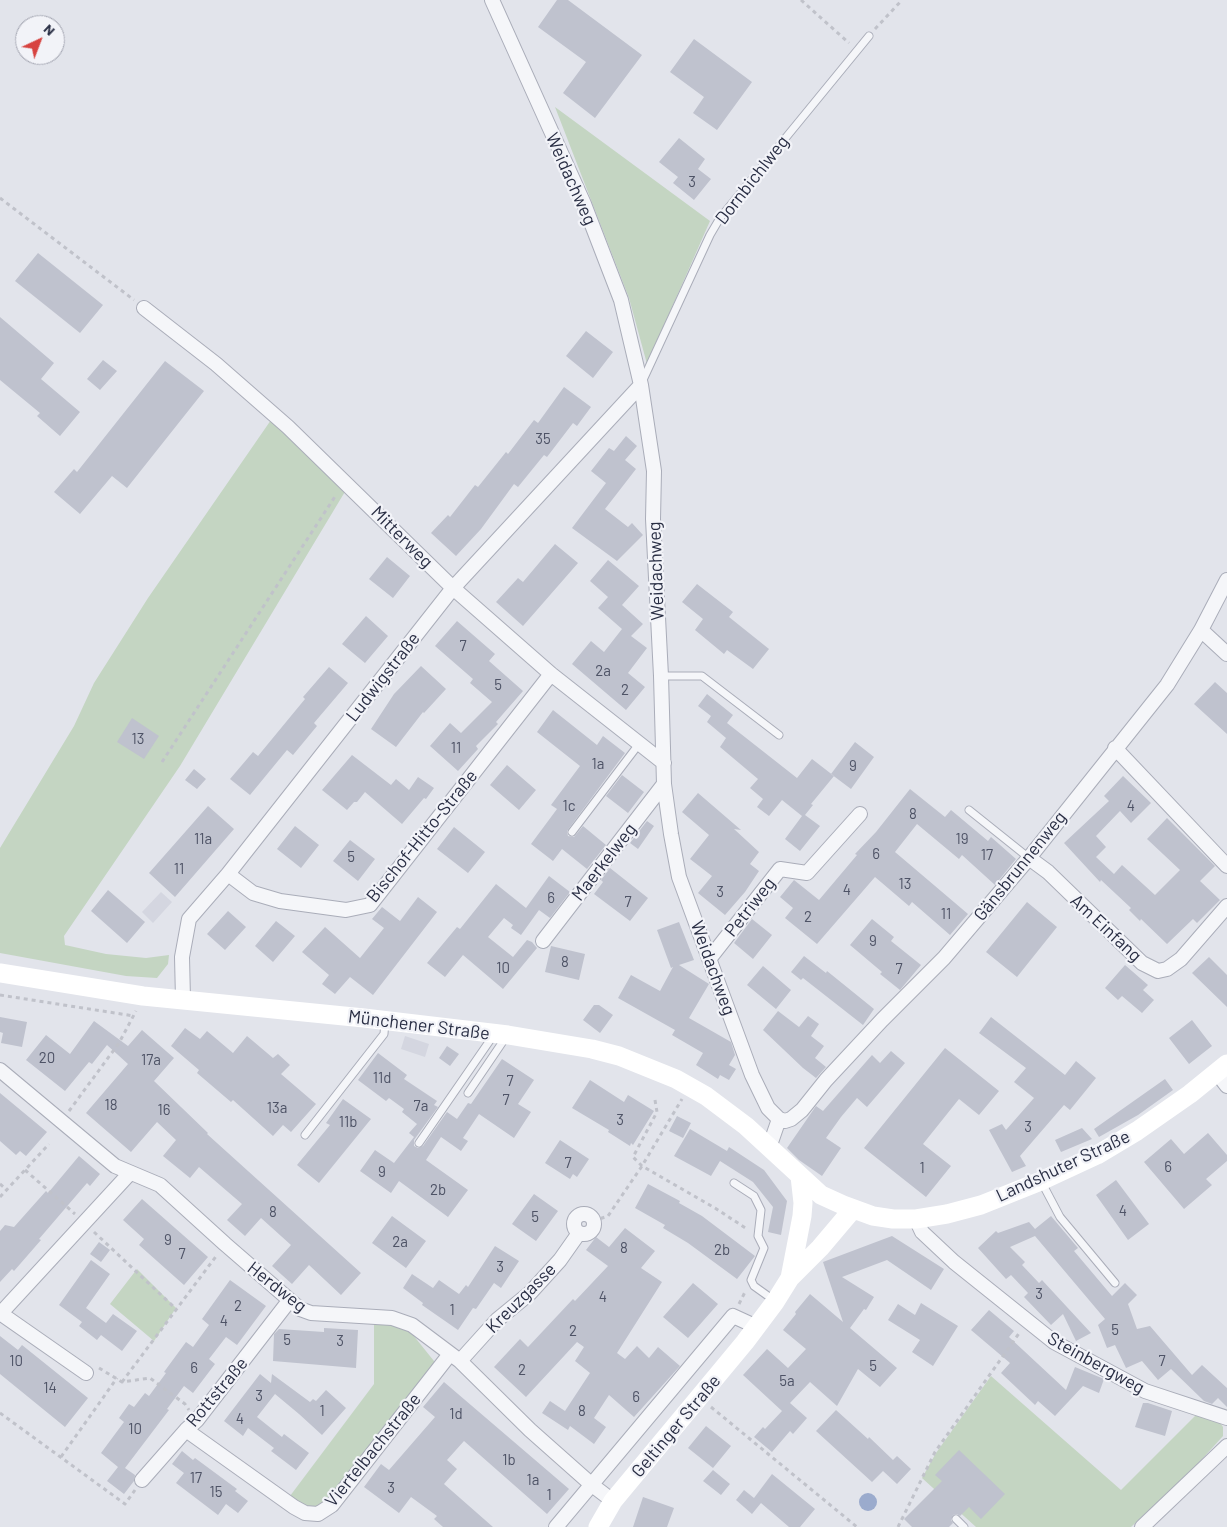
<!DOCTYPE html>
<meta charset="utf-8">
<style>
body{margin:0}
#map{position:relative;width:1227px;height:1527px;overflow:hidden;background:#e2e4eb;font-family:Barlow,sans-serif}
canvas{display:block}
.north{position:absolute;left:15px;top:15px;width:50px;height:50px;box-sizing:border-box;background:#f2f3f8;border:1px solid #a2a4b0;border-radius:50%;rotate:43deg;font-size:14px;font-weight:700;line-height:20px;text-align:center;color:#292e44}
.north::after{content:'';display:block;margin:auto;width:18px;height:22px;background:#d74340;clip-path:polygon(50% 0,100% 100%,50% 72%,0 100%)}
</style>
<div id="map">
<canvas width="1227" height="1527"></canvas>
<div class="north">N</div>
</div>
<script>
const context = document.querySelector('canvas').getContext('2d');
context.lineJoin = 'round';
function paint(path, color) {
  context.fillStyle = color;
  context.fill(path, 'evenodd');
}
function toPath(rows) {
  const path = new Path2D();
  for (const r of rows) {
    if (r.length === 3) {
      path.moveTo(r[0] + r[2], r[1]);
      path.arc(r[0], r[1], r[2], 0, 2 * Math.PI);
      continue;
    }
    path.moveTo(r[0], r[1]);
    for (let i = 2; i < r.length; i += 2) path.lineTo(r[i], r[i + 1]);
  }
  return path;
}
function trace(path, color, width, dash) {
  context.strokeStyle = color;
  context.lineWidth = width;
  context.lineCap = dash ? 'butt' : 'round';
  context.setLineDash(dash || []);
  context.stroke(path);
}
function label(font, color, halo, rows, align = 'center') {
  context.font = font + ' Barlow,sans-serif';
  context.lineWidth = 4.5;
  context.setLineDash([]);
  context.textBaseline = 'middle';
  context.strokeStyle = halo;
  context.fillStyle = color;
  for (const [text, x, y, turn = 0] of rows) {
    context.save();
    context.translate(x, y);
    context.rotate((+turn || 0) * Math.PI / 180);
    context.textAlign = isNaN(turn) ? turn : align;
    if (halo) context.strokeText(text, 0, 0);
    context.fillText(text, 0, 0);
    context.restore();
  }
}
const built = toPath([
 [161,892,172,902,153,923,142,912],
 [405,1036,429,1044,425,1057,401,1049]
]);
const green = toPath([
 [555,107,710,221,647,364,629,298],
 [271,420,346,490,180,766,64,936,65,945,106,954,146,958,169,955,168,964,157,978,126,976,0,953,0,848,74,726,94,683,148,598],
 [137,1269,176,1308,154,1341,110,1304],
 [374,1324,391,1325,409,1330,438,1366,328,1503,320,1507,311,1507,299,1504,290,1496,374,1384],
 [991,1376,1121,1490,1197,1414,1218,1420,1223,1427,1223,1436,1194,1468,1131,1527,976,1527,922,1478,936,1453]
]);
const water = toPath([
 [868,1502,9]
]);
const building = toPath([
 [557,0,568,0,642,55,595,118,563,93,586,62,538,27],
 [694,39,752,82,717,130,693,113,704,97,670,72],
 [679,138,705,159,698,169,711,179,694,200,673,183,678,177,659,162],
 [38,253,103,305,80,333,15,281],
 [0,317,54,363,41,379,80,412,60,436,37,416,40,413,0,380],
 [586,331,613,352,593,378,566,356],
 [103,360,117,371,100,390,87,379],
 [165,361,204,391,127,488,112,476,80,514,54,492,74,469,77,472],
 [564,387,591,407,577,426,573,423,547,457,544,455,518,487,514,484,481,529,456,556,431,533,448,515,450,517,475,485,478,487,506,452,508,454,534,420,538,423],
 [626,436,637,446,625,460,636,469,605,509,628,527,632,523,643,535,617,561,572,528,606,483,591,471,609,448,614,451],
 [555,544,578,563,523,626,496,602,518,578,523,582],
 [387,557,410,576,393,598,369,579],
 [608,560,639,586,622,605,643,624,631,636,647,648,628,673,645,687,626,710,572,664,591,641,604,652,622,629,598,608,608,597,590,581],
 [697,584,733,612,729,617,769,649,753,669,727,650,724,654,695,630,703,619,682,602],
 [366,616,388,636,365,663,342,644],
 [457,621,495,654,489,661,523,691,496,722,498,724,476,746,478,749,458,771,430,746,450,723,461,733,492,702,470,683,473,679,435,646],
 [421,666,446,689,424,713,423,712,396,747,371,729,394,694],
 [329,667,348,683,314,723,317,726,293,755,287,750,250,795,230,779,253,752,258,756,305,699,303,697],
 [1215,682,1227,693,1227,734,1194,704],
 [707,694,733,715,727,723,797,778,812,759,834,776,811,804,813,805,805,815,820,826,800,851,785,839,802,816,782,800,769,816,757,807,763,799,750,788,758,779,720,747,726,738,707,722,711,716,698,706],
 [553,710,597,745,603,736,625,753,567,831,568,836,574,837,583,826,606,845,587,869,562,849,553,861,531,844,557,809,551,805,580,766,537,732],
 [132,718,159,736,144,759,117,742],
 [855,742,874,757,851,789,831,774],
 [352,755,391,785,396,779,409,790,418,777,434,788,426,799,424,798,402,824,365,792,357,802,354,802,347,810,322,790],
 [507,765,536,790,519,810,490,785],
 [194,769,206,779,197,789,185,780],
 [622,775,644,792,628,813,606,796],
 [1123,776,1151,803,1131,823,1120,811,1096,836,1106,847,1096,857,1114,874,1122,865,1155,895,1180,870,1147,839,1167,818,1215,866,1200,881,1220,900,1197,923,1193,919,1167,944,1141,919,1140,921,1129,910,1131,908,1101,880,1100,882,1064,843,1109,801,1104,796],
 [910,789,945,817,951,810,988,841,991,837,1016,859,995,885,962,855,959,859,917,824,895,852,968,914,950,935,912,902,909,906,875,877,817,944,785,918,793,908,780,897,794,880,819,900,857,855,855,854,876,832],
 [698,793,741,830,734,829,759,852,750,864,759,871,745,892,725,915,698,893,712,876,690,859,709,835,682,812],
 [208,806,234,829,175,897,149,873],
 [647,821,654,826,638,849,630,843],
 [295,826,319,845,301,868,277,849],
 [454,827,485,852,468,873,437,849],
 [350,840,375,859,358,881,333,861],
 [610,868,648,898,630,921,594,894,603,882,601,880],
 [549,876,570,892,550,918,539,910,521,935,511,928,513,925,504,918,488,937,513,957,527,940,532,942,537,948,503,989,463,955,445,977,427,963,457,927,460,929,496,884,526,908],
 [108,890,145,922,127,943,91,911],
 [418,897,437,912,373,995,350,977,335,994,322,984,329,975,302,952,325,927,360,958,384,928,372,919,382,907,400,921],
 [1027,902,1057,927,1017,977,986,952],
 [228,911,246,927,225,950,207,934],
 [752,919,772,935,753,959,734,943],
 [872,919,894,937,891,941,921,965,900,990,880,974,882,972,850,945],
 [276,921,295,936,273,962,255,946],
 [679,922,694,960,679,965,709,984,689,1018,731,1042,735,1055,729,1065,736,1069,729,1080,720,1075,718,1079,696,1065,703,1053,672,1035,675,1030,618,998,631,975,660,991,673,967,671,968,657,930],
 [551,946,585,954,579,980,545,972],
 [804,956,826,973,827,971,874,1009,863,1025,803,978,801,980,791,972],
 [1209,957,1227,975,1227,1007,1192,973],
 [1125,965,1148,985,1143,990,1154,1000,1142,1013,1122,996,1118,1000,1105,988],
 [763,966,791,990,776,1009,747,985],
 [594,1005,599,1005,613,1015,600,1033,583,1020],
 [778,1011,799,1027,808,1016,819,1024,811,1036,824,1046,815,1058,826,1067,816,1078,803,1068,763,1030],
 [0,1017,27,1022,22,1047,1,1043,3,1033,0,1032],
 [991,1017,1065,1075,1076,1061,1096,1078,1070,1110,1064,1105,1020,1156,1026,1166,1012,1172,989,1130,1002,1124,1006,1130,1034,1098,1014,1082,1026,1068,979,1033],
 [1192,1020,1212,1046,1189,1064,1169,1038],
 [94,1021,128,1046,142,1030,174,1058,154,1081,208,1133,207,1134,361,1273,341,1295,309,1265,292,1284,272,1266,291,1245,261,1218,245,1236,227,1220,242,1204,199,1167,190,1178,163,1156,176,1140,157,1122,131,1152,86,1113,128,1064,107,1045,92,1064,89,1062,65,1091,26,1060,46,1035,70,1054],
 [185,1028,200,1039,207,1031,233,1053,247,1036,273,1058,278,1054,290,1065,281,1074,316,1104,291,1132,283,1125,273,1136,233,1100,231,1102,197,1073,199,1070,171,1046],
 [447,1046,459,1054,450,1066,439,1058],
 [945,1048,999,1091,979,1115,959,1099,923,1144,951,1166,926,1197,864,1148],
 [891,1051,905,1063,867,1107,857,1098,841,1117,826,1138,841,1148,822,1176,799,1160,787,1148,816,1106,823,1111,872,1055,880,1063],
 [378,1053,407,1075,404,1079,437,1101,434,1105,438,1107,414,1140,414,1146,418,1148,423,1146,447,1112,457,1119,468,1103,471,1104,502,1059,534,1080,518,1104,531,1112,514,1138,479,1114,463,1138,468,1141,461,1151,441,1137,426,1160,468,1190,448,1217,399,1181,391,1193,360,1171,375,1150,394,1163,414,1137,409,1133,417,1124,402,1112,404,1109,389,1098,386,1101,358,1080],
 [1165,1079,1173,1090,1138,1115,1099,1137,1094,1129],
 [590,1080,624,1102,628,1095,654,1111,633,1145,631,1143,630,1146,608,1132,609,1130,572,1108],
 [0,1093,47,1132,26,1156,20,1151,16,1155,0,1141],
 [343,1099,371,1119,319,1183,297,1165,330,1125,326,1123],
 [677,1116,691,1123,683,1138,669,1131],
 [1082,1128,1092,1139,1061,1152,1055,1140],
 [690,1129,727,1151,729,1147,764,1170,787,1201,781,1235,768,1232,773,1207,753,1182,720,1161,711,1176,674,1156],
 [1208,1133,1227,1155,1227,1161,1206,1179,1212,1185,1184,1209,1144,1162,1171,1139,1184,1154],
 [560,1140,589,1159,577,1177,573,1174,570,1179,545,1163],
 [79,1156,100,1174,90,1186,87,1183,39,1239,41,1240,14,1271,12,1269,0,1282,0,1231,5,1225,14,1227,46,1191,48,1193],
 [1116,1180,1149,1224,1128,1240,1096,1195],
 [648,1184,680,1201,679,1203,702,1216,755,1256,737,1279,688,1243,663,1228,665,1225,635,1208],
 [534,1194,558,1211,536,1241,512,1224],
 [142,1199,208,1257,184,1285,139,1245,144,1239,123,1220],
 [392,1216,426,1241,406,1268,372,1243],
 [1051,1216,1078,1248,1074,1251,1112,1296,1125,1283,1137,1295,1128,1304,1137,1329,1150,1326,1192,1375,1202,1365,1227,1388,1227,1407,1218,1398,1212,1404,1204,1401,1171,1369,1158,1380,1142,1361,1126,1368,1115,1345,1107,1348,1098,1325,1105,1319,1035,1236,1010,1247,1025,1262,1022,1265,1039,1283,1042,1280,1091,1333,1076,1341,1063,1314,1051,1325,1024,1297,1028,1293,1011,1275,1006,1279,978,1248,996,1231,998,1233,1029,1222,1035,1229],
 [625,1228,655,1251,641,1268,662,1282,617,1353,625,1359,637,1346,649,1358,658,1347,680,1366,634,1417,609,1395,594,1418,606,1427,594,1444,570,1426,568,1430,542,1413,550,1401,565,1411,590,1373,575,1361,584,1347,577,1342,526,1397,494,1367,520,1339,528,1347,573,1299,575,1301,608,1266,586,1250,596,1237,609,1247],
 [892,1236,944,1269,931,1290,887,1260,842,1277,874,1297,866,1310,864,1309,850,1328,897,1368,880,1387,858,1369,837,1406,810,1382,790,1403,807,1418,793,1434,790,1431,772,1452,754,1437,763,1427,765,1429,782,1411,743,1375,767,1349,788,1368,806,1349,783,1330,796,1314,795,1312,810,1294,843,1322,823,1262],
 [99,1242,110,1250,101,1262,90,1254],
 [495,1246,519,1261,501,1288,494,1283,476,1309,473,1308,458,1330,422,1305,423,1303,403,1288,412,1274,433,1288,439,1280,459,1294,466,1285,468,1287],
 [91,1260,110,1274,86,1308,106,1323,113,1314,137,1331,122,1351,101,1335,97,1340,79,1326,82,1322,59,1305],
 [230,1280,266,1306,237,1345,226,1337,209,1359,215,1364,193,1393,184,1386,167,1409,169,1410,125,1468,135,1475,134,1481,124,1494,107,1481,118,1467,101,1453,124,1422,119,1418,129,1404,134,1407,145,1393,149,1396,166,1373,164,1372,186,1342,193,1347,209,1325,202,1319],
 [693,1283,718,1304,688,1338,663,1317],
 [921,1303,958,1326,933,1366,912,1352,920,1340,888,1320,898,1304,915,1315],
 [989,1310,1014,1331,1009,1337,1066,1390,1075,1367,1104,1379,1099,1393,1083,1386,1055,1416,1038,1401,1035,1405,1001,1373,1010,1363,971,1330],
 [324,1328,358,1330,356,1368,273,1361,274,1334,279,1329,324,1332],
 [0,1336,18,1350,22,1345,88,1398,65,1427,0,1374],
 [260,1374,271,1383,272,1374,310,1402,313,1399,316,1401,326,1390,346,1408,322,1435,299,1414,275,1394,257,1417,282,1437,284,1434,309,1453,296,1470,271,1451,274,1448,248,1428,243,1436,224,1421],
 [444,1382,569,1489,547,1514,464,1441,447,1460,457,1469,444,1484,493,1527,443,1527,434,1519,437,1516,411,1497,399,1513,364,1487,381,1464,389,1470,435,1417,423,1407],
 [1143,1403,1148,1403,1172,1411,1165,1436,1135,1427],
 [836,1410,868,1439,869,1437,893,1460,897,1456,911,1469,897,1484,883,1471,872,1482,816,1431],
 [706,1426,731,1446,713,1468,688,1448],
 [959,1450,1005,1494,981,1519,969,1507,960,1516,957,1514,953,1515,951,1520,953,1523,949,1527,912,1527,904,1519,942,1481,935,1475],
 [182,1451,193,1460,195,1458,237,1489,235,1491,248,1501,238,1513,226,1504,218,1515,176,1483,184,1473,172,1464],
 [713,1470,730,1484,721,1495,703,1481],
 [772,1474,815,1509,800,1527,789,1527,761,1503,752,1514,736,1500,744,1490,754,1498],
 [643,1497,674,1508,667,1527,633,1527]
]);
const path = toPath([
 [801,0,849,43],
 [875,29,902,0],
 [0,198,134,300],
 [162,762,336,495],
 [0,995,134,1016],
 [655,1100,657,1112,633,1157,642,1166,715,1208,747,1229],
 [69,1111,119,1043,136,1011],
 [25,1170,75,1214],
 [0,1184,7,1190],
 [0,1197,49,1144],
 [593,1221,608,1216,642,1166,682,1099],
 [94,1232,176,1309],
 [739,1304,745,1292],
 [99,1368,122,1382,150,1378,185,1404,189,1410],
 [122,1382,217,1255],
 [711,1407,857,1527],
 [0,1413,125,1504,135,1490],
 [61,1457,117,1378],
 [898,1527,935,1452,1020,1332]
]);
const service = toPath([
 [642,382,710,235,720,218,869,36],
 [661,676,702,676,779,735],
 [969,810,1029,858],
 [572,832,639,744],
 [468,1093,506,1037],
 [305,1135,384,1034,385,1021],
 [419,1143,493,1036],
 [1041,1181,1060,1217,1115,1283],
 [734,1183,754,1196,761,1210,758,1236,764,1248,751,1280,754,1286,775,1301],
 [956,1519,964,1527]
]);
const minor = toPath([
 [492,0,584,204,621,300,641,385,654,471,653,519,661,676,664,784,671,834,679,877,752,1075,768,1108,779,1119],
 [144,308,216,364,288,427,453,588,551,674,664,763],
 [1201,630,1227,654],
 [1115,748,1227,866],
 [1029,858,1048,872,1142,963,1158,971,1167,969,1181,959,1227,906],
 [228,874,253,893,280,901,346,910,370,905,551,674],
 [543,941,664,784],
 [710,958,780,869,807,873,860,814],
 [183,999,182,957,189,919,228,874,453,588,641,385],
 [0,1070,115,1166,160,1185,225,1244,300,1309,311,1313,392,1318,412,1325,460,1361,530,1430,592,1485,613,1501],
 [1217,1073,1227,1086],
 [779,1119,785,1121,791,1119,802,1110,826,1080,882,1020,944,958,1029,858,1167,685,1201,630,1227,580],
 [769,1148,779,1119],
 [584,1224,10],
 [916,1219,922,1232,954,1262,1054,1342,1145,1391,1227,1418],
 [0,1313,86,1373],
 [1,1313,130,1173],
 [460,1361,497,1320,530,1293,560,1260,579,1233],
 [186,1430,294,1507,305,1513,318,1514,332,1505,450,1354],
 [142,1480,186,1430,197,1420,289,1301],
 [556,1527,733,1316,757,1327],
 [1142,1527,1227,1446]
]);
const secondary = toPath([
 [0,973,143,996,364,1018,508,1035,592,1049,619,1056,676,1079,706,1096,746,1126,821,1195,843,1205,873,1216,893,1219,916,1219,947,1214,981,1205,1041,1181,1097,1155,1137,1131,1190,1094,1227,1064],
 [790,1278,802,1216,803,1203,800,1176],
 [598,1527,613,1501,745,1342,775,1302,790,1278,820,1248,853,1209]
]);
const numberNames = [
 ["3",692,182],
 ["35",543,439],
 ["7",463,646],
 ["2a",603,671],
 ["5",498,685],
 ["2",625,690],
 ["13",138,739],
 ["11",456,748],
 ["1a",598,764],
 ["9",853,766],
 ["1c",569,806],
 ["4",1131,806],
 ["8",913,814],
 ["11a",203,839],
 ["19",962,839],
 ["6",876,854],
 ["17",987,855],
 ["5",351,857],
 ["11",179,869],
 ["13",905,884],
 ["4",847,890],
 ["3",720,892],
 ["6",551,898],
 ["7",628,902],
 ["11",946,914],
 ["2",808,917],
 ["9",873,941],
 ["8",565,962],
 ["10",503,968],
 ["7",899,969],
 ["20",47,1058],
 ["17a",151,1060],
 ["11d",382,1078],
 ["7",510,1081],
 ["7",506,1100],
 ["18",111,1105],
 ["7a",421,1106],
 ["13a",277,1108],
 ["16",164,1110],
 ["3",620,1120],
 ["11b",348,1122],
 ["3",1028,1127],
 ["7",568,1163],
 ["6",1168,1167],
 ["1",922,1168],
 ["9",382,1172],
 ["2b",438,1190],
 ["4",1123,1211],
 ["8",273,1212],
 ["5",535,1217],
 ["9",168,1240],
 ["2a",400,1242],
 ["8",624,1248],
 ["2b",722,1250],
 ["7",182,1254],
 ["3",500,1267],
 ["3",1039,1294],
 ["4",603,1297],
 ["2",238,1306],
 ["1",452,1310],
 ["4",224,1321],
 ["5",1115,1330],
 ["2",573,1331],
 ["5",287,1340],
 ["3",340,1341],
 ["10",16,1361],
 ["7",1162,1361],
 ["5",873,1366],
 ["6",194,1368],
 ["2",522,1370],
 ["5a",787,1381],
 ["14",50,1388],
 ["3",259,1396],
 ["6",636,1397],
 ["1",322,1411],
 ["8",582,1411],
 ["1d",456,1414],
 ["4",240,1419],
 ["10",135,1429],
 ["1b",509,1460],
 ["17",196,1478],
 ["1a",533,1480],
 ["3",391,1488],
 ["15",216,1492],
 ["1",549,1495]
];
const streetNames = [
 ["Weidachweg",571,179,66],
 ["Dornbichlweg",752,180,-52],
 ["Mitterweg",402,537,45],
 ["Weidachweg",656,571,-92],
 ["Ludwigstraße",383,677,-52],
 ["Bischof-Hitto-Straße",422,836,-51],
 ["Maerkelweg",604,862,-52],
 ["Gänsbrunnenweg",1020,866,-51],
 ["Petriweg",750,907,-52],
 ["Am Einfang",1106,928,43],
 ["Weidachweg",713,968,70],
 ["Münchener Straße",419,1025,7],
 ["Landshuter Straße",1063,1166,-25],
 ["Herdweg",277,1287,38],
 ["Kreuzgasse",521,1298,-45],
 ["Steinbergweg",1096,1363,29],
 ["Rottstraße",217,1392,-50],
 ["Geltinger Straße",676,1426,-50],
 ["Viertelbachstraße",373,1450,-51]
];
paint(built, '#d4d6e0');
paint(green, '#c4d5c2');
paint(water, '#9babcd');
paint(building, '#bfc2ce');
trace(service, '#aaadb9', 9);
trace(minor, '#aaadb9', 16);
trace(path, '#c0c2ca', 3, [4, 4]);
trace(service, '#f5f6f9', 7);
trace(minor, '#f5f6f9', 14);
trace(secondary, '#fff', 19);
label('15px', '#4e5366', null, numberNames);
label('18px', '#292e44', '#f2f3f8', streetNames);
</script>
